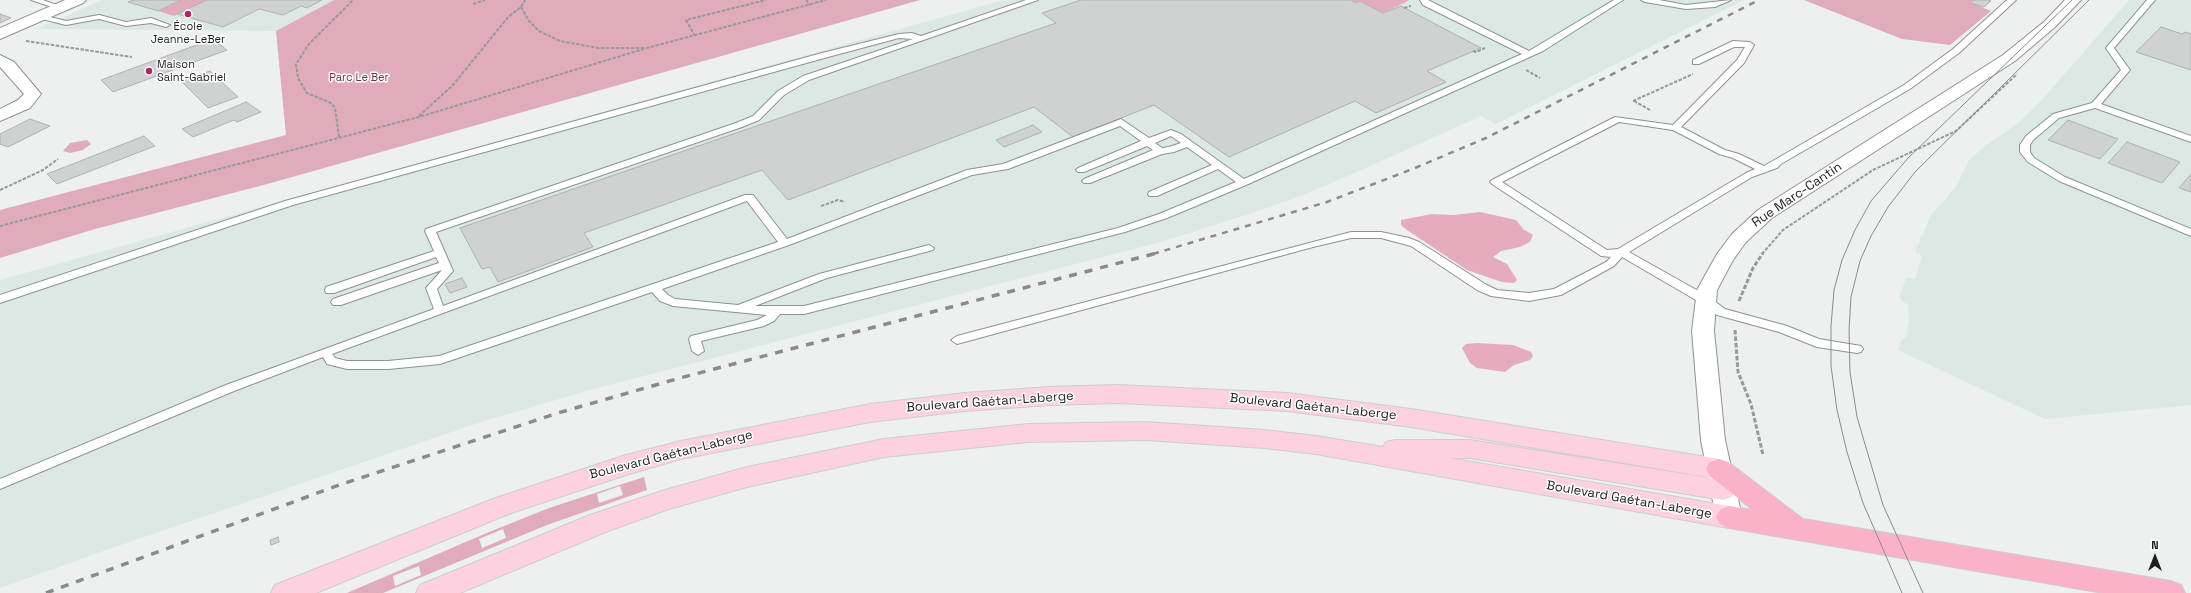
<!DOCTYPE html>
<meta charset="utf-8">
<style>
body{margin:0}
#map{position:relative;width:2191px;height:593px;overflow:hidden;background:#ecf0ef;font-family:"Space Grotesk",sans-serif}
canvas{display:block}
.north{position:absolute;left:2135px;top:537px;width:40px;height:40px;-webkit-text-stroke:3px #fff;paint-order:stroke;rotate:0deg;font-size:11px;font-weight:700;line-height:16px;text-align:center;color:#1c1d1d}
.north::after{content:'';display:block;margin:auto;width:14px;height:18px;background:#1c1d1d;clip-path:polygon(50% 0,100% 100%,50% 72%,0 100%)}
</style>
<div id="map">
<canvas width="2191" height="593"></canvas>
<div class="north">N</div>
</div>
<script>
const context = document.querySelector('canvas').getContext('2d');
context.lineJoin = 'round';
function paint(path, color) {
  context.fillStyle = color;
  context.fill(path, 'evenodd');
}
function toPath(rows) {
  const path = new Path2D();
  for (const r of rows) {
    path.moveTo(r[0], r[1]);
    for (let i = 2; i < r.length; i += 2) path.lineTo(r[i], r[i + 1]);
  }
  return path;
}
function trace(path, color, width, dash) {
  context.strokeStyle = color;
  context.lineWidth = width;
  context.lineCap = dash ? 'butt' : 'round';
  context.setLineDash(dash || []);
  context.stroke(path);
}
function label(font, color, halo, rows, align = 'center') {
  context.font = font + ' "Space Grotesk",sans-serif';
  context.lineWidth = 3;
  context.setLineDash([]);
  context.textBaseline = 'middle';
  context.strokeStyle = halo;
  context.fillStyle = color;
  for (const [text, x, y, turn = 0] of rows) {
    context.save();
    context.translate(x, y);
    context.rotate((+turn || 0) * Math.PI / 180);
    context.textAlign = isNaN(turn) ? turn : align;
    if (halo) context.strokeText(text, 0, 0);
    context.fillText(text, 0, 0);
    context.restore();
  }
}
const built = toPath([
 [102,0,334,0,276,31,37,29],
 [1004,0,1744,0,1496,124,1481,116,1357,172,1303,195,1255,212,1164,241,586,391,481,422,106,550,0,588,0,280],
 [2129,0,2191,0,2191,405,2045,419,1898,350,1902,340,1906,337,1909,320,1908,305,1902,301,1900,296,1906,278,1915,279,1922,256,1915,252,1931,215,1956,187,1969,160,1985,146,2017,124,2041,101]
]);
const green = toPath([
 [181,0,207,0,174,16,158,11],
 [334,0,920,0,271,183,95,229,0,258,0,210,286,135,276,31],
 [1804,0,1974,0,1972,3,1991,11,1950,45,1902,39],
 [87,140,91,144,83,150,70,153,63,151,70,143],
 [644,477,647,490,547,525,383,593,347,593,489,532,549,508],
 [620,486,623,495,599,503,597,494],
 [503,529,506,538,482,548,479,539],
 [419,566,421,575,395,586,393,576]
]);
const forest = toPath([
 [1351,0,1407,0,1408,1,1383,13,1360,1,1356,3],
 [1480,212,1516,220,1523,229,1533,235,1530,242,1520,247,1501,251,1493,257,1507,264,1517,280,1514,283,1502,282,1467,270,1407,230,1401,225,1401,220,1432,214,1454,215],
 [1477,343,1513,345,1531,352,1533,356,1530,360,1514,365,1505,372,1477,368,1470,363,1462,348,1466,344]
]);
const building = toPath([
 [134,0,181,0,158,11,128,2,134,0],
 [207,0,322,0,307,8,301,6,283,15,259,9,223,27,177,14,207,0],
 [1081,0,1351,0,1356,3,1360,1,1383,13,1401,6,1481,48,1427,71,1446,82,1376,113,1355,101,1229,157,1154,105,1073,137,1034,107,788,200,762,170,584,233,593,247,498,282,490,267,482,269,460,228,1056,23,1042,13,1081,0],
 [1974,0,1988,0,1991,1,1984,7,1971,3,1974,0],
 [0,14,11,18,0,23,0,14],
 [2161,27,2182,34,2185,32,2191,34,2191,70,2136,52,2161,27],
 [213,39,227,50,113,92,101,80,213,39],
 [210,71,238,97,208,108,181,81,210,71],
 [246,102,261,112,237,122,234,120,193,137,182,129,246,102],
 [30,119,50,126,8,147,0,144,0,134,30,119],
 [2068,120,2118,139,2100,159,2048,140,2068,120],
 [1033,125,1042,132,1004,147,996,140,1033,125],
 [144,136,155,146,57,184,47,174,144,136],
 [2127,142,2180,162,2162,183,2108,163,2127,142],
 [2191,174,2191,192,2179,188,2191,174],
 [462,278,467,287,450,293,445,284,462,278],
 [278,537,279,542,271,545,270,540,278,537]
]);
const pathFar1 = toPath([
 [806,0,810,5],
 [473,4,485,0],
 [521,7,529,21,539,31,560,41,598,48,644,48],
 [1404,8,1411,6],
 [695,36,686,20,766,0],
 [26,41,132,57],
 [1473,51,1476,52,1485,48],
 [1526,70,1540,78],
 [1633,101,1693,74],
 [1634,101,1650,110],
 [419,116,453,85,509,16,521,7,525,0],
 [339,137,335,108,331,103,307,93,298,78,296,64,309,44,353,0],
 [0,190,43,170,58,159],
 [821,206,838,200,845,202],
 [0,226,419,117,647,48,826,0],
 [1762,254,1783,230,1873,170,1956,131,2017,74]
]);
const path = toPath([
 [1739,301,1753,268,1763,253],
 [1735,330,1738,372,1751,404,1763,455]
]);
const lane = toPath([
 [31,0,43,0,65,8,61,10,31,0],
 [1026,0,1038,0,809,80,784,95,759,120,742,127,436,232,453,271,437,289,443,306,745,195,753,195,787,239,967,170,1003,164,1121,119,1149,138,1171,130,1181,134,1244,179,1522,54,1423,5,1420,0,1428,0,1529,51,1614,0,1623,0,1543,51,1246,185,1167,218,1125,232,804,314,780,314,774,321,764,326,701,341,704,351,698,355,692,351,689,339,691,336,757,320,767,315,673,306,660,301,652,292,440,364,388,369,347,369,327,364,323,357,234,391,0,489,0,479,226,385,434,309,426,288,442,270,341,305,333,305,331,302,333,299,439,263,436,257,334,293,326,293,325,290,326,287,434,251,425,231,426,229,736,123,753,116,778,91,803,76,913,39,899,38,828,57,293,205,0,303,0,295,285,201,822,53,899,34,912,33,921,36,1026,0],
 [1120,126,1141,141,1078,168,1076,170,1078,172,1084,172,1147,146,1153,150,1084,179,1082,181,1084,183,1090,183,1162,154,1174,152,1187,147,1212,165,1149,192,1148,194,1149,196,1157,196,1218,169,1236,182,1159,214,1118,228,804,306,755,306,827,278,933,250,934,248,929,245,819,274,738,305,675,299,668,295,662,289,789,245,972,175,1008,169,1120,126],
 [1171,136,1181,143,1169,147,1162,148,1155,143,1171,136],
 [747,201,778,242,439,356,388,361,347,361,335,358,332,354,747,201],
 [1641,0,1659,0,1686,5,1731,0,1715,7,1686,9,1645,2,1641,0],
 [2007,0,2016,0,1959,53,1910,89,1781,164,1777,168,1752,177,1629,252,1709,297,1725,309,1787,326,1819,339,1861,346,1863,349,1861,352,1857,353,1817,347,1779,332,1717,315,1701,303,1622,257,1614,266,1561,295,1529,301,1491,296,1477,290,1411,246,1381,238,1351,238,1313,247,957,344,951,340,957,336,1351,232,1381,232,1409,238,1419,242,1485,284,1497,290,1529,293,1554,289,1606,262,1611,257,1601,256,1492,184,1490,182,1492,180,1615,117,1673,125,1737,60,1745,47,1734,47,1699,64,1693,64,1693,60,1733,41,1750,42,1754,45,1744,63,1681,127,1725,150,1739,154,1764,166,1904,85,1953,49,2007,0],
 [1619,122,1673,130,1719,154,1733,158,1755,169,1746,173,1618,249,1607,250,1502,182,1619,122],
 [2147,0,2155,0,2114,48,2130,70,2101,104,2191,136,2191,142,2095,108,2059,118,2033,140,2030,145,2030,152,2034,158,2065,177,2191,229,2191,236,2059,181,2028,162,2020,152,2020,145,2026,136,2053,114,2092,103,2121,70,2106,48,2147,0],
 [38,14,66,21,99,15,126,22,151,18,170,25,166,27,151,23,126,26,99,19,66,25,38,18,38,14]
]);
const street = toPath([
 [65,0,86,0,83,3,0,39,0,28,65,0],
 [2065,0,2081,0,2055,27,2015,61,1772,218,1746,242,1733,260,1717,290,1714,331,1725,440,1742,517,1738,524,1729,527,1720,524,1716,517,1701,440,1692,331,1697,290,1717,254,1732,234,1758,210,2003,55,2045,21,2065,0],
 [0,55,14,62,41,94,30,108,0,121,0,109,18,100,24,94,0,67,0,55]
]);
const primary = toPath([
 [1118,385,1287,393,1411,409,1719,459,1728,462,1732,469,1728,476,1719,479,1411,427,1287,411,1118,403,1049,405,965,411,870,422,681,459,629,474,511,513,316,593,271,593,275,585,493,499,626,455,681,441,870,404,965,393,1049,387,1118,385],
 [1145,422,1265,430,1316,436,1383,447,1386,442,1395,440,1470,440,1723,480,1732,483,1736,490,1732,497,1723,500,1470,458,1449,458,1729,506,1738,510,1742,517,1738,524,1729,528,1316,454,1265,448,1145,440,1028,442,884,457,747,487,669,509,608,531,460,593,416,593,420,585,590,515,665,490,747,467,884,439,1028,424,1145,422]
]);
const highway = toPath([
 [1719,459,1728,462,1803,519,2171,581,2181,585,2185,593,2103,593,1729,528,1720,524,1716,517,1720,510,1729,506,1753,510,1710,476,1706,469,1710,462,1719,459]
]);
const tram = toPath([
 [1902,593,1863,503,1847,452,1837,410,1831,366,1831,326,1834,290,1842,260,1855,230,1871,201,1909,157,2072,0],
 [1923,593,1883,505,1857,417,1850,372,1849,331,1851,297,1860,261,1871,236,1888,207,1915,172,2089,0]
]);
const railFar1 = toPath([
 [1153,254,1327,202,1415,168,1486,138,1759,0]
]);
const rail = toPath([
 [46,593,342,484,558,413,680,378,1157,253]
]);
const markers = [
 [188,14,4,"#af2463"],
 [149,71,4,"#af2463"]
];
const farPoinames = [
 ["École",188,27],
 ["Jeanne-LeBer",188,40],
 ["Maison",157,65,"left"],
 ["Saint-Gabriel",157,78,"left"]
];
const farParknames = [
 ["Parc Le Ber",359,78]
];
const streetNames = [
 ["Rue Marc-Cantin",1797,195,-34],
 ["Boulevard Gaétan-Laberge",990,402,-4],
 ["Boulevard Gaétan-Laberge",1313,407,6],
 ["Boulevard Gaétan-Laberge",671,455,-14],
 ["Boulevard Gaétan-Laberge",1629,500,10]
];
paint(built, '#dbe8e4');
paint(green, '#e0abbb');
paint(forest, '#e4acbd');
paint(building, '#cfd2d1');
trace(building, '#afb2b1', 1);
trace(lane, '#8e9291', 2);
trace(street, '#8e9291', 2);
trace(primary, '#cdcdcd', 2);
trace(highway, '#cdcdcd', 2);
trace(pathFar1, '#979a9a', 2, [3.5, 1.5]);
trace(path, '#979a9a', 3, [4.5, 2]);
paint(lane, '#fff');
paint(street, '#fff');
paint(primary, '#fdd1df');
paint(highway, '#fbb2c9');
trace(tram, '#8a8c8c', 1);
trace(railFar1, '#8a8c8c', 2.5, [6, 6]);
trace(rail, '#8a8c8c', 3.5, [8, 8]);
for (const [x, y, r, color] of markers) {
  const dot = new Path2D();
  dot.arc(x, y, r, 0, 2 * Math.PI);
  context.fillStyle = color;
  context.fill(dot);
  trace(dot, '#fff', 1.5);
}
label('11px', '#1c1d1d', '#fff', farPoinames);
label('11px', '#712e48', '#fff', farParknames);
label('13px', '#1c1d1d', '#fff', streetNames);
</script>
